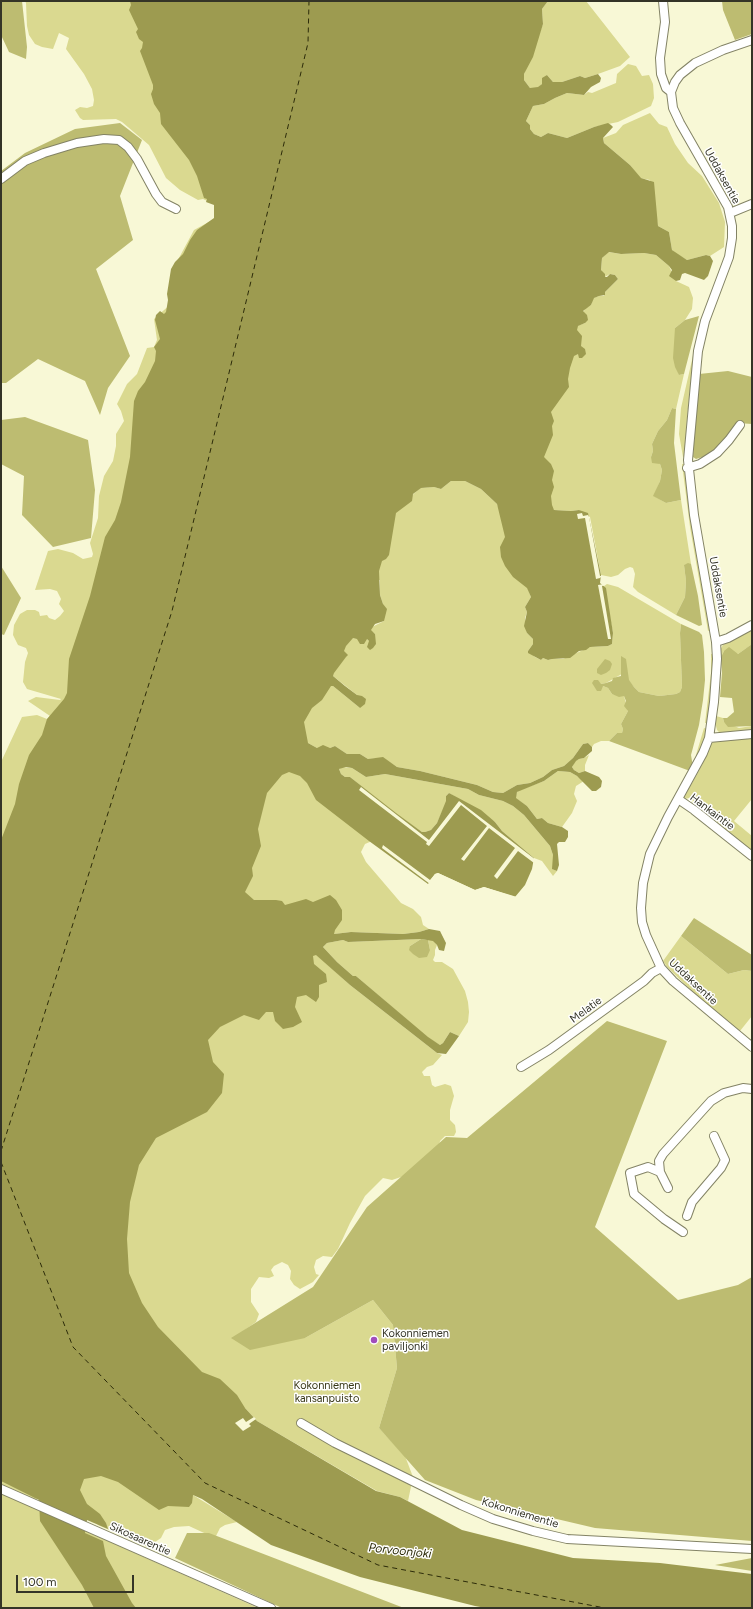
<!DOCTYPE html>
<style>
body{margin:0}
#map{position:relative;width:753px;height:1609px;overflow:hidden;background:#f8f8d6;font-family:Figtree,sans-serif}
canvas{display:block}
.frame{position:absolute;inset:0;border:2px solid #343427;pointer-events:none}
.scale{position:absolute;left:16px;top:1575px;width:118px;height:18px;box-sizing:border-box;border:2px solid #343427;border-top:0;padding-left:5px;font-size:12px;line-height:14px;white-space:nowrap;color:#343427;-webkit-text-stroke:3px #fff;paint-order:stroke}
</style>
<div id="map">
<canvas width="753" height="1609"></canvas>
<div class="frame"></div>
<div class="scale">100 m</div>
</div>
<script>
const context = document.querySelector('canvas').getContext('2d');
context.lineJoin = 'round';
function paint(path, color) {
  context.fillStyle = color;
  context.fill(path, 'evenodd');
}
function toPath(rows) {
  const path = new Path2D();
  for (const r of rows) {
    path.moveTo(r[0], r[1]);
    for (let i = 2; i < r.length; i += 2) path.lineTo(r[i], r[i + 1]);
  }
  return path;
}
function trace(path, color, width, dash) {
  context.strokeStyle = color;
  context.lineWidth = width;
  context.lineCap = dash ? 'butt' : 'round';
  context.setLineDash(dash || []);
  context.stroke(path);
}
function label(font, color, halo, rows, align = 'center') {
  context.font = font + ' Figtree,sans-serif';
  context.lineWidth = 3;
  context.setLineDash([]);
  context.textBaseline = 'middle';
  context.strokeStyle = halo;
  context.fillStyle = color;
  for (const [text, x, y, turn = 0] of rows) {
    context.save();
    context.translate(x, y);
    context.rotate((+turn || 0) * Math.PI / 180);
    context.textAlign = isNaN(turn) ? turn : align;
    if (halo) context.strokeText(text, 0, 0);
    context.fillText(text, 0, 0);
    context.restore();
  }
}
const green = toPath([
 [25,1,242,1,189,1071,240,958,316,954,350,985,437,1053,442,1055,433,1065,427,1067,422,1072,424,1076,430,1076,432,1085,435,1087,445,1084,451,1086,454,1096,450,1110,450,1120,455,1125,456,1132,454,1136,445,1136,440,1141,438,1151,404,1176,392,1180,383,1178,365,1196,350,1223,338,1249,332,1257,323,1256,316,1260,314,1267,316,1274,319,1275,313,1282,300,1289,294,1285,290,1279,291,1271,288,1265,282,1262,274,1266,271,1270,274,1276,269,1278,259,1277,251,1289,251,1302,259,1314,256,1322,239,1334,305,1338,373,1300,393,1325,397,1368,379,1428,405,1456,413,1477,408,1501,400,1497,377,1491,257,1421,245,1408,193,1495,237,1522,225,1525,220,1528,215,1538,189,1526,174,1527,165,1530,161,1538,155,1542,155,1550,98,1525,46,1464,34,1508,258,1608,1,1608,1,762,22,717,37,715,47,719,50,716,28,701,36,697,60,700,61,699,27,689,23,682,25,662,28,653,26,648,18,645,13,635,14,625,20,614,27,610,35,610,39,612,40,616,47,615,49,618,55,620,60,616,64,611,59,604,61,599,57,591,50,589,35,590,48,551,58,549,73,553,83,559,92,557,93,554,90,543,98,518,99,496,104,476,113,461,116,446,116,434,124,421,121,411,117,404,127,384,137,374,147,348,154,347,157,340,154,319,173,302,173,269,194,230,229,211,203,199,198,200,180,190,166,178,149,145,122,122,116,119,83,120,80,118,75,110,80,107,87,108,93,106,94,100,92,89,84,74,66,49,69,38,59,33,53,49,42,47,35,44,29,35,27,26,26,3],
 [548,1,586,1,630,57,620,66,598,74,585,78,580,76,562,82,553,82,547,75,542,84,538,88,530,88,524,80,524,74,543,24,542,9],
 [628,64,636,66,642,76,649,75,653,84,654,98,651,106,618,122,594,127,567,138,548,133,541,137,534,134,530,129,530,125,526,121,533,106,544,104,555,98,567,93,584,95,588,92,592,93,616,83,617,74],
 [650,113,659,124,667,127,675,144,688,163,702,176,719,203,725,222,724,247,710,256,706,255,687,260,675,253,672,250,669,232,658,226,650,180,640,178,630,165,604,143,603,138,616,133,623,125],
 [608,252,621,254,644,253,656,255,669,266,676,281,689,287,693,298,692,309,685,320,675,328,675,340,679,375,684,374,676,409,672,408,667,420,658,431,652,444,653,451,651,457,660,464,662,470,660,481,654,496,666,503,681,500,691,564,684,565,686,581,685,597,676,615,638,592,633,587,635,574,633,568,630,567,625,569,618,575,611,577,601,575,590,517,579,510,571,511,554,510,404,392,585,323,583,312,586,308,591,305,593,298,599,296,604,296,605,292,618,279,615,275,610,274,605,277,601,270,602,258],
 [695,347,687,417,685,456,683,457,679,434,681,408],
 [682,464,685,464,692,525,711,630,708,631,690,527],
 [451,481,465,481,481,489,497,504,531,597,525,607,527,612,525,618,527,633,533,639,533,644,528,651,535,657,541,660,543,658,548,660,552,659,563,659,590,647,608,646,612,644,613,633,604,586,607,584,618,587,681,624,680,633,682,687,680,692,676,694,659,696,639,692,634,687,628,680,627,671,606,683,601,684,603,686,608,688,612,694,624,696,628,711,621,724,623,729,622,733,617,733,609,741,601,741,594,744,592,747,588,743,583,744,573,758,564,766,552,770,543,777,530,783,517,785,503,793,493,792,477,785,420,771,397,767,383,758,368,759,360,754,347,754,335,746,330,748,317,748,308,743,305,745,298,706,307,681,333,686,360,708,357,695,333,676,337,637,367,639,369,641,375,634,370,630,372,627,384,621,383,604,380,595,380,580,320,581,420,488,434,487,441,489],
 [752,629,752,644,748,647,738,654,724,651,721,657,720,650,723,645],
 [711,654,713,654,713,673,708,723,705,723,711,673],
 [716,716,723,718,724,722,739,728,752,726,752,730,720,733,717,730,715,722],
 [704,728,707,729,697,760,696,755],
 [752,738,752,799,734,821,752,836,752,852,721,826,703,807,689,798,685,799,683,797,692,783,702,765,709,747,713,742,722,740],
 [589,755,585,765,585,771,579,773,574,770,572,767,575,761,579,759,584,758],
 [342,767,352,768,366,777,385,774,468,789,479,795,503,801,513,806,524,815,550,846,553,855,553,869,557,871,553,876,542,861,534,858,502,831,495,822,449,793,446,796,447,801,437,823,431,830,425,832,422,832,396,814,350,777,345,777,341,774,339,769],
 [296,770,372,841,365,844,361,852,366,862,401,903,413,909,421,917,423,925,429,929,419,932,403,934,351,932,334,934,244,896,251,834,273,775],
 [558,771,570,772,577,776,584,781,576,786,574,794,577,801,572,813,562,827,548,823,542,818,537,819,527,806,515,798,517,792,520,790,544,781],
 [681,936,728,974,744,970,752,971,752,1016,740,1031,697,996,667,967,663,961],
 [421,939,410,946,430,950,428,940,433,940,437,945,435,950,435,955,433,960,435,962,442,962,453,969,465,991,468,1002,469,1012,468,1022,459,1036,450,1032,443,1043,440,1045,428,1038,356,976,353,976,337,962,323,947,327,943,343,940,348,942]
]);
const forest = toPath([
 [1,1,22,1,27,47,26,59,9,52,1,35],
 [722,1,752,1,752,34,735,40,723,10],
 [120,123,142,140,120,196,133,240,96,269,130,356,108,388,100,415,85,381,38,359,6,383,1,383,1,171,25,153,75,129],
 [699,316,684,374,679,375,675,367,673,358,675,328,685,320],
 [728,371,752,377,752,424,738,423,735,424,721,445,712,454,696,459,693,457,699,374],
 [672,408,676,409,674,443,681,500,666,503,653,496,660,481,662,470,660,464,652,463,651,457,653,451,652,444,658,431,667,420],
 [25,417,88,440,95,490,91,538,53,547,22,515,24,476,1,464,1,420],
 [688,563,691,564,698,596,702,625,699,626,676,615,685,597,686,581,684,565],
 [1,566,21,598,4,635,1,634],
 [681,624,699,632,702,635,704,652,705,680,703,700,699,725,691,755,693,767,690,771,609,741,617,733,622,733,623,729,621,724,628,711,624,706,626,701,624,696,619,697,612,694,608,688,603,686,601,691,597,691,592,683,594,680,598,680,601,684,606,683,612,681,613,678,621,676,621,656,626,659,629,680,634,687,639,692,659,696,676,694,680,692,682,687,680,633],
 [752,644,752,726,728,727,724,722,723,718,727,718,734,712,732,698,720,697,722,673,721,657,724,651,729,647,738,654],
 [605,659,610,661,612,664,610,670,606,673,601,675,597,673,597,669],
 [694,918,752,955,752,971,744,970,728,974,681,936],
 [421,939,428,940,430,950,427,957,419,958,413,954,409,950,410,946],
 [607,1021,667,1041,595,1227,678,1300,738,1285,752,1277,752,1541,595,1528,476,1500,425,1480,379,1428,397,1368,393,1325,373,1300,305,1338,250,1350,231,1338,313,1287,367,1207,446,1137,467,1138],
 [187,1533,209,1533,404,1608,282,1608,175,1558],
 [752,1558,752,1571,715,1565]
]);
const water = toPath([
 [130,1,548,1,542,9,543,24,533,57,524,74,524,80,530,88,538,87,542,84,542,78,547,75,553,82,562,82,580,76,585,78,598,74,601,78,600,82,591,87,584,95,567,93,555,98,544,104,533,106,526,121,530,125,530,129,534,134,541,137,548,133,567,138,594,127,608,123,611,125,613,127,603,138,604,143,630,165,641,178,654,182,658,226,669,232,672,250,687,260,706,255,710,256,713,261,708,276,704,280,685,273,682,274,680,280,676,281,669,276,672,270,669,266,656,255,644,253,621,254,609,252,602,258,601,270,605,274,605,277,607,277,610,274,615,275,618,279,605,292,605,295,599,296,594,298,591,305,583,311,587,315,588,320,585,323,578,326,577,330,582,336,581,346,585,349,586,354,582,358,579,358,578,354,574,356,570,368,568,379,569,387,551,412,554,421,552,426,553,435,544,457,551,464,554,471,552,480,554,487,551,496,552,505,554,510,571,511,579,510,588,513,601,575,600,583,606,588,613,633,612,644,608,646,590,647,586,650,579,651,570,658,552,659,548,660,543,658,541,660,528,653,528,651,533,644,533,639,527,633,524,626,527,612,525,607,531,597,527,588,513,577,505,566,501,557,500,547,505,537,497,504,481,489,465,481,451,481,441,489,434,487,421,488,413,494,412,501,396,513,389,555,386,559,382,561,379,571,380,595,383,604,387,609,384,621,375,624,371,630,375,634,376,644,373,648,370,650,367,647,369,641,367,639,364,644,360,644,357,639,353,638,346,646,344,651,348,655,346,657,334,673,333,676,345,686,357,695,362,696,366,699,365,704,360,708,333,686,331,686,322,700,312,708,304,722,308,743,317,748,323,745,330,748,335,746,347,754,360,754,368,759,383,757,397,767,420,771,477,785,493,792,503,793,517,785,530,783,543,777,552,770,564,766,573,758,583,744,588,743,592,747,592,751,584,758,579,759,576,761,572,767,574,770,579,773,585,771,599,777,602,781,601,787,596,791,592,791,577,776,570,772,558,771,544,781,517,792,516,798,527,806,537,819,542,818,548,823,562,827,568,831,568,837,565,842,559,842,557,844,559,865,557,871,552,869,553,855,550,846,524,815,513,806,503,801,479,795,468,789,385,774,366,777,352,768,346,767,339,769,341,774,345,777,350,777,396,813,422,832,425,832,431,830,437,823,446,801,446,796,449,793,481,810,495,822,502,831,534,858,532,869,525,885,515,897,484,887,475,890,438,873,435,874,428,884,369,841,316,800,307,783,300,776,289,772,282,775,267,793,258,829,261,846,252,868,253,876,245,892,254,900,276,900,282,901,285,905,306,899,313,902,330,895,336,900,342,910,342,920,335,930,334,934,351,932,403,934,419,932,429,929,440,931,446,943,444,951,439,950,437,945,433,941,421,939,348,942,343,940,327,943,323,947,337,962,353,976,356,976,428,1037,440,1045,443,1043,450,1032,459,1036,446,1054,437,1053,350,985,316,955,313,956,314,964,326,974,327,982,319,985,319,997,316,1002,306,995,297,997,295,1007,302,1022,293,1027,283,1029,275,1021,273,1012,266,1012,259,1020,244,1015,220,1027,208,1040,213,1062,224,1074,222,1093,207,1112,156,1138,139,1165,130,1202,127,1239,129,1273,142,1303,158,1327,202,1372,220,1379,237,1395,245,1408,257,1421,376,1491,400,1497,462,1530,573,1558,660,1563,752,1574,752,1608,486,1608,475,1606,360,1577,271,1545,202,1499,193,1495,192,1503,189,1507,168,1506,159,1510,118,1482,101,1476,84,1479,80,1490,87,1504,100,1514,106,1523,108,1529,87,1520,85,1533,103,1541,106,1556,132,1603,136,1608,94,1608,82,1585,40,1521,39,1500,1,1481,1,840,15,804,19,784,29,755,42,735,47,719,64,699,67,693,69,659,90,596,105,537,115,520,121,502,130,457,134,401,138,391,145,382,155,361,156,351,154,347,160,339,155,320,156,315,160,311,164,314,166,312,168,300,167,294,171,269,175,262,183,254,190,240,197,230,214,218,214,205,206,202,207,199,204,198,197,176,189,160,161,124,160,113,154,104,151,94,153,89,153,85,140,51,142,48,143,42,139,39,136,32,138,29,129,10,131,5]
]);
const pier = toPath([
 [582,513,583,516,588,515,589,517,600,576,602,576,600,578,596,579,585,518,578,519,577,514],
 [604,584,605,585,602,586,611,639,608,639,598,585],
 [361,787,429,840,459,801,536,860,534,863,518,851,497,879,494,876,515,848,489,828,464,861,461,859,487,826,461,805,429,846,426,844,427,842,359,790],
 [383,845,430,880,435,874,438,873,475,890,484,887,517,897,514,899,484,889,475,892,438,875,430,884,382,848],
 [254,1417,256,1419,249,1424,251,1426,243,1431,235,1423,243,1418,246,1422]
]);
const ferry = toPath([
 [1,1151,172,611,308,43,309,1],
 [1,1162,73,1347,205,1483,378,1565,605,1608]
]);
const street = toPath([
 [663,1,665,22,660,58,661,74,666,88,671,92],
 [752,40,723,50,695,63,680,75,675,82,671,92,673,108,680,123,728,207,732,226,732,238,729,257,705,321,698,351,688,460,694,515,716,642,717,659,714,702,709,738,703,753,668,817,650,854,643,883,641,908,642,922,646,935,661,968,673,981,752,1047],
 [1,179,25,161,44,153,77,143,104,139,119,140,128,147,137,159,156,194,162,202,176,209],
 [730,213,752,204],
 [687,468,700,464,717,453,729,440,740,425],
 [716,642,728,638,752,625],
 [709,738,752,734],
 [678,799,694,810,752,856],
 [521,1067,549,1050,644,981,652,973,661,968],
 [660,1172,659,1161,663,1154,711,1101,724,1093,743,1088,752,1089],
 [668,1188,660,1172,648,1167,630,1173,634,1194,664,1219,683,1232],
 [687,1216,692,1202,721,1168,725,1160,714,1136],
 [301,1423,335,1443,461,1505,493,1519,533,1531,567,1539,752,1549],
 [1,1489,271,1608]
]);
const markers = [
 [374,1340,4,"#a14dbc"]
];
const streetNames = [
 ["Uddaksentie",722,176,61],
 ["Uddaksentie",718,587,80],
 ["Hankaintie",712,812,37],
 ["Uddaksentie",693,982,43],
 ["Melatie",586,1010,-36],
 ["Kokonniementie",520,1513,17],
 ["Sikosaarentie",140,1539,24]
];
const poiNames = [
 ["Kokonniemen",382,1334],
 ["paviljonki",382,1347]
];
const parkNames = [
 ["Kokonniemen",327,1386],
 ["kansanpuisto",327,1399]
];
const waterNames = [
 ["Porvoonjoki",400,1551,6]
];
paint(green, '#dad990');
paint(forest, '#bdbc71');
paint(water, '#9d9b50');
paint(pier, '#f8f8d6');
trace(ferry, '#2c2b09', 1, [5, 4]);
trace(street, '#838365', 10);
trace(street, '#fff', 8);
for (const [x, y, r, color] of markers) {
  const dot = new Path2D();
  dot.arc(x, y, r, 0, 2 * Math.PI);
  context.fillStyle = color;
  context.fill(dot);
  trace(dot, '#fff', 1.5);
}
label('11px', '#343427', '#fff', streetNames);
label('11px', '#343427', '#fff', poiNames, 'left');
label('11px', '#383716', '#fff', parkNames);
label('italic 12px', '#2c2b09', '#fff', waterNames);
</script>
